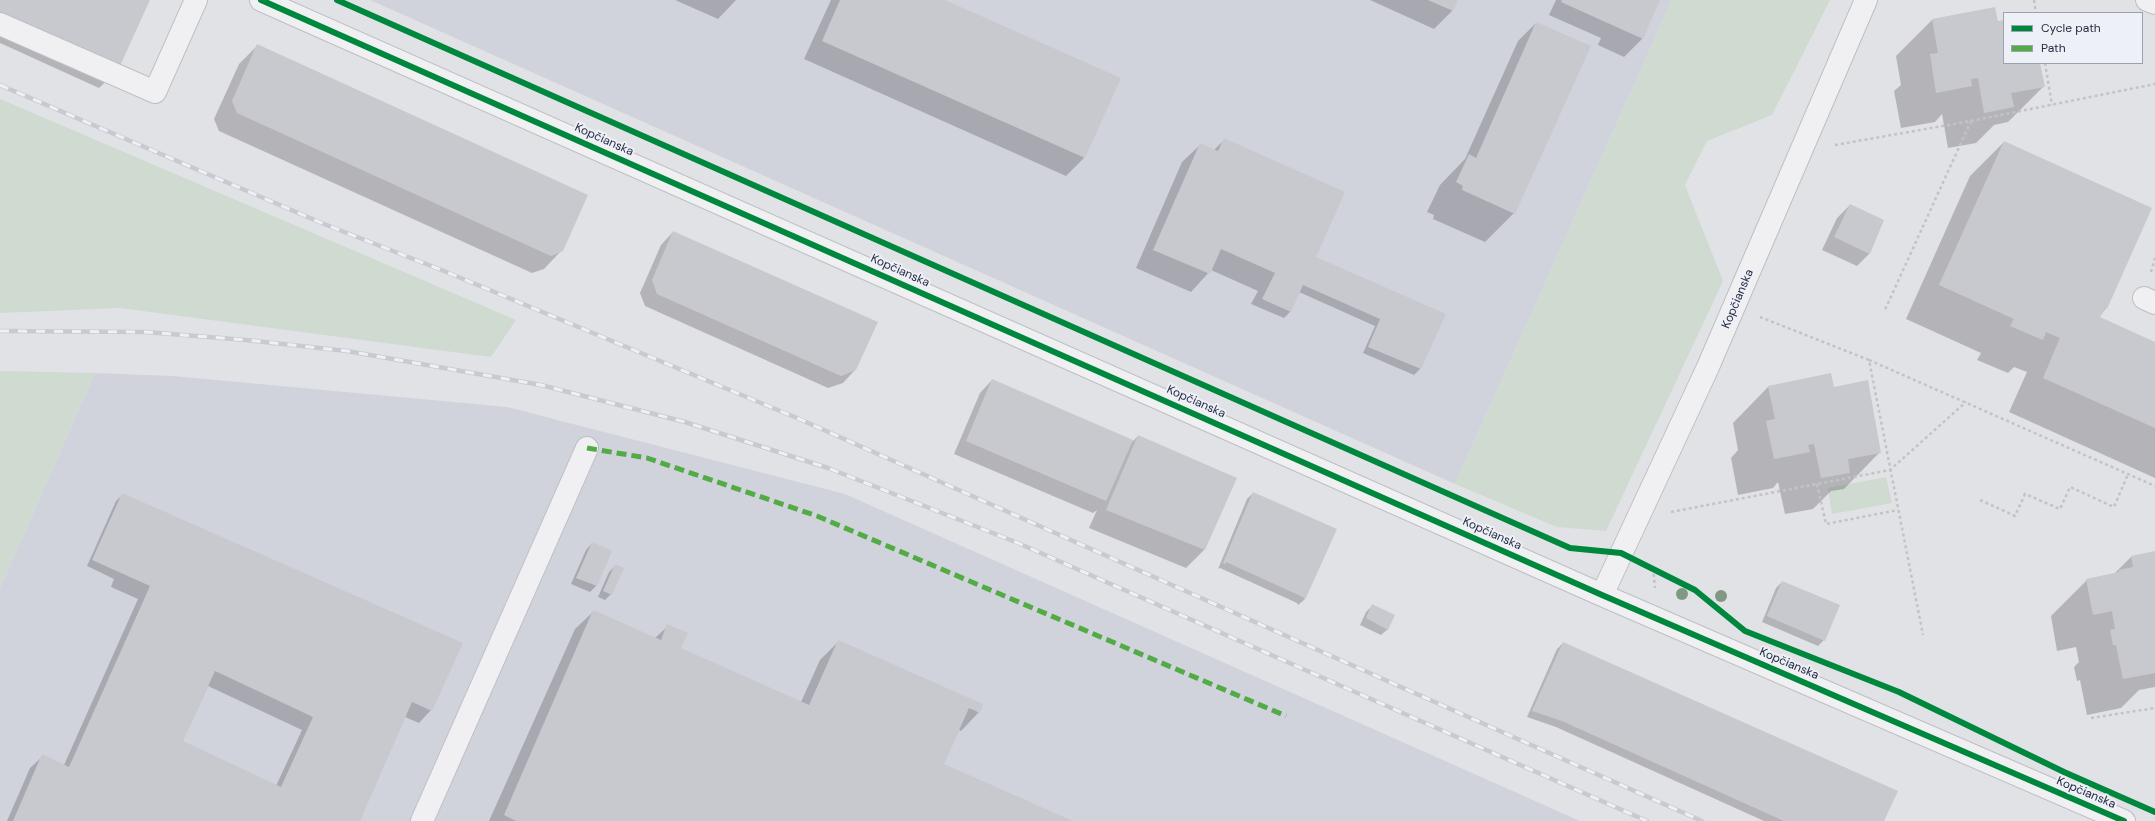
<!DOCTYPE html>
<meta charset="utf-8">
<style>
body{margin:0}
#map{position:relative;width:2155px;height:821px;overflow:hidden;background:#e1e2e6;font-family:"DM Sans",sans-serif}
canvas{display:block}
.legend{position:absolute;left:2003px;top:12px;width:140px;height:52px;box-sizing:border-box;background:#eef0f7;border:1px solid #9ea1ae;margin:0;padding:5px 7px;list-style:none;font-size:12px;color:#262b41}
.legend li{display:flex;align-items:center;gap:8px;height:20px}
.legend b{width:20px;border:1px solid #9ea1ae}
</style>
<div id="map">
<canvas width="2155" height="821"></canvas>
<ul class="legend">
<li><b style="height:5px;background:#00873e"></b>Cycle path</li>
<li><b style="height:5px;background:#53ab46"></b>Path</li>
</ul>
</div>
<script>
const context = document.querySelector('canvas').getContext('2d');
context.lineJoin = 'round';
function paint(path, color) {
  context.fillStyle = color;
  context.fill(path, 'evenodd');
}
function toPath(rows) {
  const path = new Path2D();
  for (const r of rows) {
    path.moveTo(r[0], r[1]);
    for (let i = 2; i < r.length; i += 2) path.lineTo(r[i], r[i + 1]);
  }
  return path;
}
function trace(path, color, width, dash) {
  context.strokeStyle = color;
  context.lineWidth = width;
  context.lineCap = dash ? 'butt' : 'round';
  context.setLineDash(dash || []);
  context.stroke(path);
}
function label(font, color, halo, rows, align = 'center') {
  context.font = font + ' "DM Sans",sans-serif';
  context.lineWidth = 4;
  context.setLineDash([]);
  context.textBaseline = 'middle';
  context.strokeStyle = halo;
  context.fillStyle = color;
  for (const [text, x, y, turn = 0] of rows) {
    context.save();
    context.translate(x, y);
    context.rotate((+turn || 0) * Math.PI / 180);
    context.textAlign = isNaN(turn) ? turn : align;
    if (halo) context.strokeText(text, 0, 0);
    context.fillText(text, 0, 0);
    context.restore();
  }
}
const built = toPath([
 [370,0,1672,0,1455,484],
 [95,373,173,376,507,407,845,494,1580,821,0,821,0,588]
]);
const green = toPath([
 [1672,0,1830,0,1772,115,1707,141,1685,185,1723,281,1606,531,1557,527,1455,484],
 [0,99,516,320,491,357,120,308,0,313],
 [0,371,95,373,0,588],
 [1886,477,1892,503,1832,514,1828,488]
]);
const shadow = toPath([
 [0,0,149,0,118,70,99,88,0,43],
 [675,0,736,0,718,19],
 [831,0,943,0,1084,158,1066,176,804,59],
 [1370,0,1457,0,1452,11,1434,29],
 [1556,0,1659,0,1642,39,1624,57,1598,45,1601,38,1549,15],
 [1994,8,1997,22,2004,21,2004,63,2039,63,2044,86,2008,122,1994,125,1976,143,1948,148,1942,114,1935,122,1901,128,1894,91,1901,85,1896,56,1932,20],
 [1536,23,1514,213,1485,242,1433,219,1434,215,1427,212,1440,185,1465,159,1518,41],
 [257,46,562,250,544,269,532,273,219,131,214,119,239,64],
 [1225,139,1313,261,1444,314,1420,369,1414,375,1363,353,1375,326,1299,292,1290,312,1284,318,1251,304,1258,291,1211,270,1191,292,1136,268,1182,162,1201,144,1214,150],
 [2004,142,2106,308,2099,318,2155,343,2155,478,2009,412,2027,372,2014,367,2008,373,1977,360,1981,353,1906,319,1970,176],
 [1850,205,1870,253,1857,266,1822,250,1837,218],
 [673,232,855,370,843,383,828,388,645,306,640,293,661,245],
 [992,380,1129,445,1138,436,1236,478,1204,550,1186,568,1089,528,1097,510,1093,513,954,454,980,393],
 [1769,386,1834,388,1880,452,1844,489,1831,491,1813,509,1785,514,1778,482,1773,488,1738,495,1731,458,1738,450,1733,423],
 [1253,493,1336,530,1304,600,1298,605,1297,603,1220,568,1218,569,1247,499],
 [122,495,431,710,419,723,405,717,359,821,7,821,30,768,43,756,64,765,138,599,111,587,114,579,87,566,116,501],
 [208,686,302,730,276,786,182,742],
 [592,543,611,552,596,586,590,592,571,584,586,550],
 [2155,552,2155,687,2139,690,2121,708,2087,715,2080,680,2077,681,2074,667,2079,662,2076,647,2057,651,2051,616,2087,580,2113,575,2131,557],
 [616,565,611,594,605,600,598,597,609,572],
 [1782,582,1824,640,1818,646,1762,622,1776,588],
 [1372,606,1388,629,1381,635,1360,625,1366,612],
 [594,611,655,638,668,626,680,649,801,702,820,660,838,642,979,712,961,731,959,730,943,765,1071,821,489,821,575,629],
 [1563,643,1883,821,1764,821,1556,727,1527,717,1557,649]
]);
const building = toPath([
 [0,0,150,0,118,70,0,16],
 [840,0,945,0,1121,78,1085,158,822,41],
 [1428,0,1458,0,1453,11],
 [1562,0,1660,0,1643,39,1561,2],
 [1995,7,1998,21,2004,20,2004,63,2040,63,2045,87,2011,93,2014,107,1984,113,1978,78,1971,79,1972,86,1936,93,1930,54,1938,53,1932,19],
 [1536,22,1591,46,1515,214,1462,190,1463,186,1456,182,1469,154,1476,158],
 [257,44,588,195,563,251,551,256,237,113,232,101],
 [1224,138,1345,192,1316,257,1446,314,1421,369,1368,347,1380,319,1303,285,1291,312,1262,299,1275,273,1221,249,1210,274,1153,250,1200,143,1218,151],
 [2004,141,2152,208,2107,309,2105,308,2100,317,2155,342,2155,428,2043,378,2060,338,2046,332,2043,340,2010,326,2014,319,1939,285],
 [1850,204,1884,220,1870,254,1834,237],
 [673,231,878,322,856,370,841,376,657,294,652,280],
 [1831,373,1834,387,1868,380,1881,453,1848,459,1850,473,1821,478,1814,444,1808,445,1810,452,1774,459,1766,421,1775,419,1768,386],
 [992,379,1133,440,1106,501,966,441],
 [1138,435,1237,478,1205,550,1106,510],
 [1253,492,1337,529,1305,600,1303,597,1226,562,1225,564,1223,563],
 [122,493,463,643,432,711,412,702,360,821,13,821,42,754,69,767,150,586,92,560],
 [215,671,313,717,281,787,183,741],
 [592,542,612,551,597,586,576,578],
 [2155,551,2155,673,2123,679,2116,645,2113,645,2110,630,2115,629,2112,611,2093,615,2086,579,2119,572,2119,570,2133,567,2131,556],
 [615,564,624,568,612,595,603,591],
 [1782,581,1840,605,1825,641,1767,616],
 [1372,604,1395,615,1388,630,1366,618],
 [593,610,661,640,667,624,688,633,681,648,809,705,838,640,983,704,980,713,969,708,944,764,1073,821,516,821,504,815],
 [1563,642,1898,791,1884,821,1784,821,1562,721,1532,711]
]);
const path = toPath([
 [2034,0,2036,13],
 [2045,63,2052,105],
 [1971,121,2155,84],
 [1835,145,1971,121,1884,312],
 [2151,272,2155,258],
 [1760,317,1869,360,1923,635],
 [1869,360,2155,486],
 [1817,484,1826,524,1898,510],
 [1980,500,2015,516,2025,494,2060,509,2070,487,2114,507,2128,474],
 [1671,512,1890,470,1966,402],
 [1653,568,1655,588],
 [2091,718,2155,708]
]);
const minor = toPath([
 [261,0,1602,595,2124,821],
 [2147,0,2155,3],
 [0,24,155,92,196,0],
 [2144,298,2155,303],
 [1602,595,1708,367,1866,0],
 [422,821,587,448]
]);
const rail = toPath([
 [0,85,324,224,444,271,797,418,1702,821],
 [0,331,146,332,246,340,347,351,541,385,685,422,828,468,1018,543,1647,821]
]);
const quiet = toPath([
 [587,448,647,458,817,516,1286,716]
]);
const cycleway = toPath([
 [261,0,1602,595,2124,821],
 [337,0,1570,548,1621,553,1695,590,1745,631,1899,692,2064,772,2155,812]
]);
const trees = [
 [1682,594],
 [1721,596]
];
const streetNames = [
 ["Kopčianska",604,140,24],
 ["Kopčianska",900,271,24],
 ["Kopčianska",1738,299,-67],
 ["Kopčianska",1196,402,24],
 ["Kopčianska",1492,534,24],
 ["Kopčianska",1789,664,23],
 ["Kopčianska",2086,793,23]
];
paint(built, '#d1d3dc');
paint(green, '#cfdad1');
paint(shadow, '#0003');
paint(building, '#c8c9ce');
trace(minor, '#bebfc4', 24);
trace(path, '#c2c3c9', 2.5, [3, 3]);
trace(minor, '#f0f0f3', 22);
trace(rail, '#c9cace', 4.5);
trace(rail, '#eef0f7', 3, [9]);
trace(quiet, '#53ab46', 5, [10, 5]);
trace(cycleway, '#00873e', 6);
context.fillStyle = '#819983';
for (const [x, y] of trees) {
  context.beginPath();
  context.arc(x, y, 6, 0, 2 * Math.PI);
  context.fill();
}
label('12px', '#262b41', '#eef0f7', streetNames);
</script>
